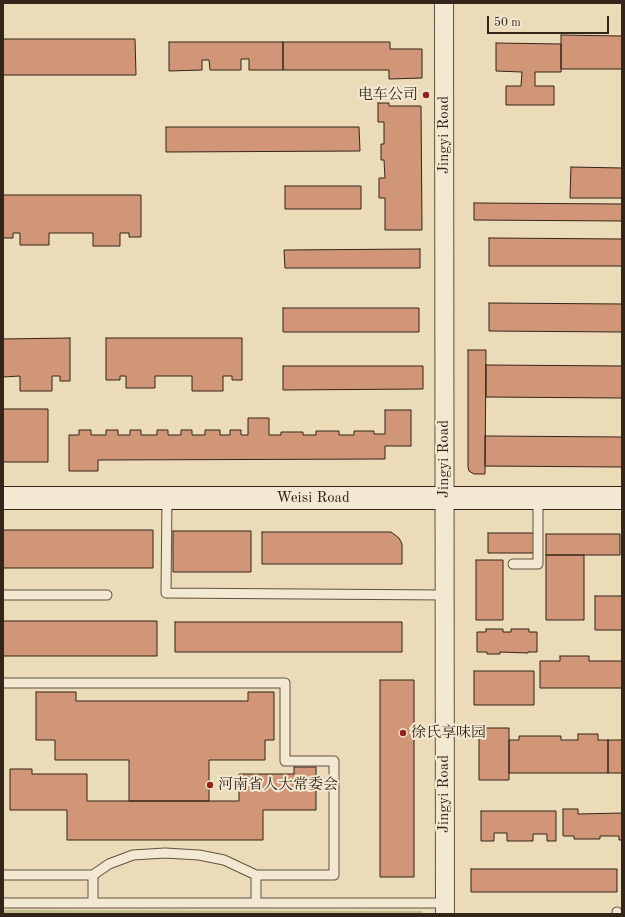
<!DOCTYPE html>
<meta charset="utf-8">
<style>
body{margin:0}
#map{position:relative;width:625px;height:917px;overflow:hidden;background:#ecdbb8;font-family:"Old Standard TT",serif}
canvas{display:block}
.frame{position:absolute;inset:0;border:4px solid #332519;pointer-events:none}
.scale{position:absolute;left:487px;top:16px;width:122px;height:18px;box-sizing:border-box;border:2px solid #332519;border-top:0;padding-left:5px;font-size:12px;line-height:14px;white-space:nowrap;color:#332519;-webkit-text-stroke:3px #f3e8d1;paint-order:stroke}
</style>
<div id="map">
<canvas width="625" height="917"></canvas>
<div class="frame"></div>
<div class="scale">50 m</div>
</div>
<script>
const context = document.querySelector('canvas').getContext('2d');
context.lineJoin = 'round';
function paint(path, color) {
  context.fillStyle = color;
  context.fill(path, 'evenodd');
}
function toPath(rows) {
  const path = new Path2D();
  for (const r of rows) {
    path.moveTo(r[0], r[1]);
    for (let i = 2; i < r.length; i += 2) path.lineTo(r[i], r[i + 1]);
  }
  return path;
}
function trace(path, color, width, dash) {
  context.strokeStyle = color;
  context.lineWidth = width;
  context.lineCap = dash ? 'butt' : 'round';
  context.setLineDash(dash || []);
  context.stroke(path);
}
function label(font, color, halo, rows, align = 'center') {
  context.font = font + ' "Old Standard TT","Noto Serif SC",serif';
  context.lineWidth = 4;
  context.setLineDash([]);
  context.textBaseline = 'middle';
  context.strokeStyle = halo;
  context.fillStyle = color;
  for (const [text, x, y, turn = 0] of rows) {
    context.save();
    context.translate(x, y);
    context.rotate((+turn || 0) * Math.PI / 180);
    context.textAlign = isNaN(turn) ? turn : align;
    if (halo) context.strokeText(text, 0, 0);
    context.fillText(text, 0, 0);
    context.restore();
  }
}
const green = toPath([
 [3,910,422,911,422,914,3,914]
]);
const building = toPath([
 [561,35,622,36,622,69,561,69,561,35],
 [3,39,135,39,136,75,3,75,3,39],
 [169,42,283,42,283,70,249,70,249,59,241,59,241,70,210,70,209,60,202,60,202,70,169,71,169,42],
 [283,42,390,42,390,49,422,49,422,78,389,79,389,70,283,70,283,42],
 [496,43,561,44,561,72,535,72,535,86,554,86,554,105,506,105,506,86,521,86,522,72,496,71,496,43],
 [378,103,389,103,389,106,421,106,422,230,385,230,385,198,379,198,379,178,385,178,384,160,381,160,381,144,384,144,384,122,378,122,378,103],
 [166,127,359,127,360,151,166,152,166,127],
 [571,167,622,168,622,198,570,198,571,167],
 [285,186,361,186,361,209,285,209,285,186],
 [3,195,141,195,141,237,129,237,129,233,120,233,120,246,93,246,93,233,49,233,49,245,20,245,20,233,13,233,13,238,3,238,3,195],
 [474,203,622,204,622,221,474,220,474,203],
 [489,238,622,239,622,266,489,266,489,238],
 [420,249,420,268,285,268,284,250,420,249],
 [489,303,622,304,622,332,489,331,489,303],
 [283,308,419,308,419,332,283,332,283,308],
 [70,338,70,381,60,381,60,376,52,376,52,391,20,391,20,376,3,377,3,339,70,338],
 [106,338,242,338,242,380,232,380,232,376,223,376,223,391,192,391,192,376,155,376,155,388,126,388,126,376,120,376,120,380,106,380,106,338],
 [468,350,486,350,485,474,474,474,469,471,468,467,468,350],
 [486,365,622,366,622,398,486,397,486,365],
 [283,366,423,366,423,389,283,390,283,366],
 [3,409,48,409,48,462,3,462,3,409],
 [385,410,411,410,411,446,385,446,385,459,98,460,98,471,69,471,69,435,79,435,79,430,91,430,91,435,106,435,106,430,118,430,118,435,130,435,130,430,141,430,141,435,157,435,157,430,168,430,168,435,181,435,181,430,192,430,192,435,205,435,205,430,220,430,220,435,230,435,230,430,241,430,241,435,248,435,248,418,269,418,269,435,281,435,281,432,303,432,303,435,316,435,316,431,339,431,339,435,354,435,354,431,374,431,374,434,385,434,385,410],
 [485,436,622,437,622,467,485,466,485,436],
 [3,530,153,530,153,568,3,568,3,530],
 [173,531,251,531,251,572,173,572,173,531],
 [262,532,391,532,399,538,402,544,402,564,262,564,262,532],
 [488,533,534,533,534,553,488,553,488,533],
 [546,534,620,534,620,555,546,555,546,534],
 [546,555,584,555,584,620,546,620,546,555],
 [476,560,503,560,503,620,476,620,476,560],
 [595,596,622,596,622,630,595,630,595,596],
 [3,621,157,621,157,656,3,656,3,621],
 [175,622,402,622,402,652,175,652,175,622],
 [486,629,503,629,503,632,511,632,511,629,529,629,529,632,537,632,537,652,528,652,528,653,500,652,500,654,487,654,487,652,477,652,477,632,486,632,486,629],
 [560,656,589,656,589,661,622,661,622,688,540,688,540,661,560,661,560,656],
 [474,671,534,671,534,705,474,705,474,671],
 [380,680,414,680,414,877,380,877,380,680],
 [36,692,76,692,76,701,248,701,248,692,274,692,274,740,265,740,265,760,209,760,209,801,129,801,129,760,55,760,55,740,36,740,36,692],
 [479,728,509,728,509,780,479,780,479,728],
 [578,734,598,734,598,740,608,740,608,773,509,773,509,740,519,740,519,736,561,736,561,740,578,740,578,734],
 [608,740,622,740,622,773,608,773,608,740],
 [294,767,316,767,316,810,263,810,263,840,67,840,67,810,10,810,10,769,32,769,32,774,87,774,87,801,239,801,239,774,294,774,294,767],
 [563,809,578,809,578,814,622,813,622,840,619,840,619,836,600,836,600,839,574,839,574,836,563,836,563,809],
 [481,811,556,811,556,841,547,841,547,834,533,834,533,841,507,841,507,833,494,833,494,841,481,841,481,811],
 [471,869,617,869,617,892,471,892,471,869]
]);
const lane = toPath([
 [167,498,166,593,444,595],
 [513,564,538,564,538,498],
 [3,595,107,595],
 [3,683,285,683,285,761,334,761,334,875,256,875,256,903],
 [3,875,93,875,93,903],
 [93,875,109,864,133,855,165,853,199,855,224,860,256,875],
 [3,903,445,903],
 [617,912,617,914]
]);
const street = toPath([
 [444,3,445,914]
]);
const secondary = toPath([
 [3,498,622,498]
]);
const markers = [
 [426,95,4,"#8f2418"],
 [403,733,4,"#8f2418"],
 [210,785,4,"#8f2418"]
];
const poiNames = [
 ["电车公司",418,95,"right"],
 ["徐氏享味园",411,733],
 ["河南省人大常委会",218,785]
];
const streetNames = [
 ["Jingyi Road",444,135,-90],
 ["Jingyi Road",444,459,-90],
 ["Weisi Road",313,498],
 ["Jingyi Road",444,794,-90]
];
paint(green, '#bcbf8b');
paint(building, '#d19677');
trace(building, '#332519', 1);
trace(lane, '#615241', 11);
trace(street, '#615241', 20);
trace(secondary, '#332519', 24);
trace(lane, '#f3e8d1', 9);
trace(street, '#f3e8d1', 18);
trace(secondary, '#f3e8d1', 22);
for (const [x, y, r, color] of markers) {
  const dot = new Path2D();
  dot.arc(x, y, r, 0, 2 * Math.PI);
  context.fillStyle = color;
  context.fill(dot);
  trace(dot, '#f3e8d1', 1.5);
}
label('15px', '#332519', '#f3e8d1', poiNames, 'left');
label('15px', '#332519', '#f3e8d1', streetNames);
</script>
